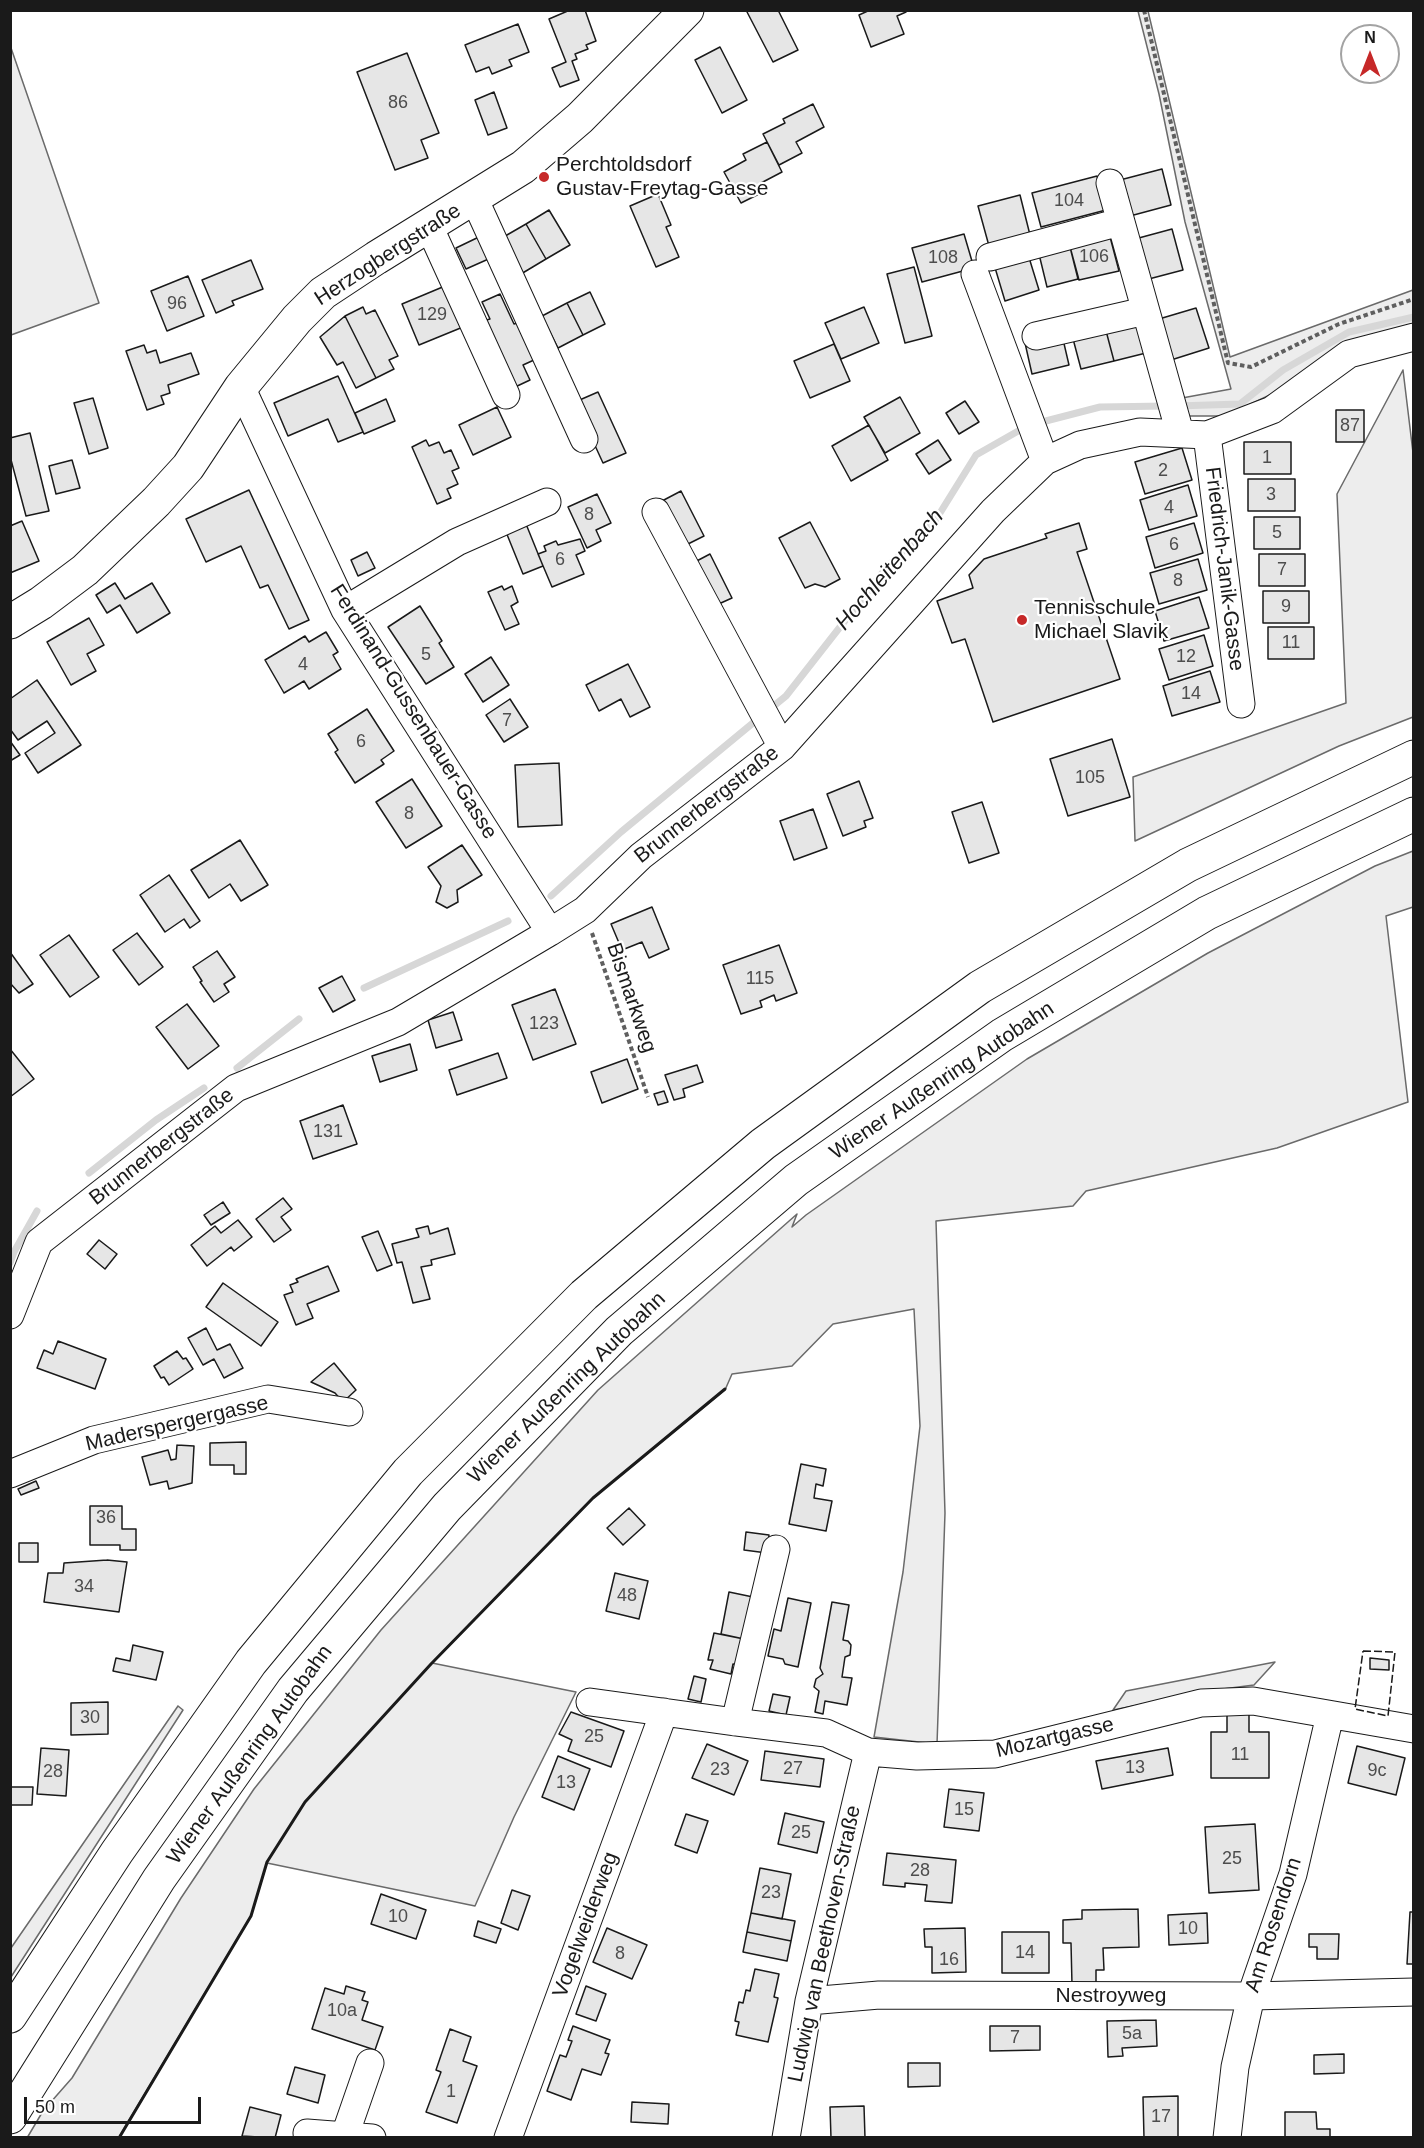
<!DOCTYPE html>
<meta charset="utf-8">
<style>
body{margin:0}
#map{position:relative;width:1424px;height:2148px;overflow:hidden;background:#fff;font-family:Arial,sans-serif}
canvas{display:block}
.frame{position:absolute;inset:0;border:12px solid #1a1a1a;pointer-events:none}
.north{position:absolute;left:1340px;top:24px;width:60px;height:60px;box-sizing:border-box;background:#fff;border:2px solid #a3a3a3;border-radius:50%;rotate:0deg;font-size:16px;font-weight:700;line-height:24px;text-align:center;color:#1a1a1a}
.north::after{content:'';display:block;margin:auto;width:21px;height:27px;background:#c62828;clip-path:polygon(50% 0,100% 100%,50% 72%,0 100%)}
.scale{position:absolute;left:24px;top:2097px;width:177px;height:27px;box-sizing:border-box;border:3px solid #1a1a1a;border-top:0;padding-left:8px;font-size:18px;line-height:21px;white-space:nowrap;color:#1a1a1a;-webkit-text-stroke:4px #fff;paint-order:stroke}
</style>
<div id="map">
<canvas width="1424" height="2148"></canvas>
<div class="frame"></div>
<div class="north">N</div>
<div class="scale">50 m</div>
</div>
<script>
const context = document.querySelector('canvas').getContext('2d');
context.lineJoin = 'round';
function paint(path, color) {
  context.fillStyle = color;
  context.fill(path, 'evenodd');
}
function toPath(rows) {
  const path = new Path2D();
  for (const r of rows) {
    path.moveTo(r[0], r[1]);
    for (let i = 2; i < r.length; i += 2) path.lineTo(r[i], r[i + 1]);
  }
  return path;
}
function trace(path, color, width, dash) {
  context.strokeStyle = color;
  context.lineWidth = width;
  context.lineCap = dash ? 'butt' : 'round';
  context.setLineDash(dash || []);
  context.stroke(path);
}
function label(font, color, halo, rows, align = 'center') {
  context.font = font + ' Arial,sans-serif';
  context.lineWidth = 4.5;
  context.setLineDash([]);
  context.textBaseline = 'middle';
  context.strokeStyle = halo;
  context.fillStyle = color;
  for (const [text, x, y, turn = 0] of rows) {
    context.save();
    context.translate(x, y);
    context.rotate((+turn || 0) * Math.PI / 180);
    context.textAlign = isNaN(turn) ? turn : align;
    if (halo) context.strokeText(text, 0, 0);
    context.fillText(text, 0, 0);
    context.restore();
  }
}
const built = toPath([
 [1138,11,1148,11,1230,357,1413,290,1413,328,1225,416,1187,416,1182,398,1231,389,1185,222,1159,94,1138,11],
 [10,45,99,303,11,335,10,335,10,45],
 [1403,370,1414,461,1413,717,1339,746,1135,841,1133,777,1346,703,1337,494,1403,370],
 [1413,851,1413,907,1386,916,1408,1102,1277,1148,1086,1191,1073,1206,936,1221,945,1513,937,1744,874,1737,903,1572,920,1426,914,1309,833,1324,792,1366,732,1374,725,1390,593,1498,432,1663,576,1692,514,1817,475,1906,267,1863,251,1916,119,2137,27,2138,43,2111,72,2078,181,1898,254,1789,381,1630,598,1390,797,1214,792,1227,806,1215,1027,1059,1208,953,1375,866,1413,851],
 [1275,1662,1254,1685,1215,1690,1113,1710,1126,1691,1275,1662],
 [178,1706,183,1710,11,1977,11,1948,178,1706]
]);
const stream = toPath([
 [1177,406,1240,404,1283,370,1349,332,1414,317],
 [1038,423,1100,407,1166,406],
 [770,709,786,696,887,567,935,521,976,455,1027,426],
 [551,896,621,832,759,718],
 [364,988,508,921],
 [237,1068,299,1019],
 [89,1173,156,1120,204,1088],
 [10,1263,14,1252,37,1211]
]);
const building = toPath([
 [570,10,585,10,596,41,586,45,588,49,575,54,577,59,572,61,579,80,560,87,552,68,566,62,549,19,570,10],
 [746,10,778,10,798,50,773,62,746,10],
 [906,10,906,12,897,16,904,34,871,47,859,15,870,10,906,10],
 [518,24,529,52,509,60,512,66,492,74,489,67,476,72,465,45,518,24],
 [720,47,747,100,722,113,695,60,720,47],
 [407,53,439,133,421,140,428,158,395,170,357,72,407,53],
 [494,92,507,128,488,135,475,100,494,92],
 [813,104,824,127,796,142,802,153,779,165,763,134,785,123,783,119,813,104],
 [767,142,782,172,761,183,765,191,741,203,724,172,746,160,743,154,767,142],
 [1162,169,1171,205,1130,216,1120,180,1162,169],
 [1097,176,1106,210,1041,227,1032,193,1097,176],
 [658,194,671,225,666,227,679,257,656,267,630,206,658,194],
 [1020,195,1030,235,989,246,978,206,1020,195],
 [549,210,570,245,546,259,526,224,549,210],
 [526,224,546,259,521,274,500,239,526,224],
 [1172,229,1183,270,1145,280,1135,239,1172,229],
 [1109,233,1119,271,1079,280,1069,243,1109,233],
 [964,234,974,268,922,282,912,248,964,234],
 [483,235,493,257,466,269,456,248,483,235],
 [1069,243,1078,279,1047,287,1038,250,1069,243],
 [1027,251,1039,290,1005,301,993,261,1027,251],
 [251,260,263,289,232,301,234,305,216,313,202,280,251,260],
 [914,267,932,336,905,343,887,274,914,267],
 [188,276,204,316,167,331,151,291,188,276],
 [445,286,463,327,419,345,402,304,445,286],
 [590,292,605,324,583,335,567,303,590,292],
 [500,294,514,324,517,323,534,360,523,365,530,380,513,388,483,321,490,319,482,302,500,294],
 [567,303,583,335,558,348,542,316,567,303],
 [363,307,366,314,375,310,398,356,389,360,394,369,376,378,345,316,363,307],
 [864,307,879,343,841,359,825,323,864,307],
 [1196,308,1209,348,1171,360,1159,319,1196,308],
 [345,316,376,378,356,388,343,362,337,365,320,337,345,316],
 [1138,319,1146,353,1114,361,1105,327,1138,319],
 [1105,327,1114,361,1081,369,1072,335,1105,327],
 [1062,335,1069,365,1032,374,1025,343,1062,335],
 [834,344,850,381,810,398,794,361,834,344],
 [144,345,147,353,156,350,160,363,191,353,199,374,168,385,170,393,161,396,164,404,147,410,126,351,144,345],
 [338,376,363,432,338,442,328,419,288,436,274,403,338,376],
 [598,392,626,453,603,463,575,402,598,392],
 [900,397,920,433,885,453,864,417,900,397],
 [93,398,108,448,89,454,74,403,93,398],
 [386,399,395,421,364,434,355,413,386,399],
 [965,401,979,422,959,434,946,413,965,401],
 [497,407,511,437,473,455,459,425,497,407],
 [1336,410,1364,410,1364,442,1336,442,1336,410],
 [869,425,888,460,851,481,832,446,869,425],
 [30,433,49,511,26,516,10,456,10,438,30,433],
 [426,440,429,446,439,442,444,453,451,450,459,468,452,471,458,484,447,489,451,498,437,504,412,447,426,440],
 [938,440,951,460,929,474,916,454,938,440],
 [1244,442,1291,442,1291,474,1244,474,1244,442],
 [1182,448,1192,480,1145,494,1135,462,1182,448],
 [72,460,80,488,56,494,49,466,72,460],
 [1248,479,1295,479,1295,511,1248,511,1248,479],
 [1188,485,1197,516,1149,530,1140,500,1188,485],
 [249,490,309,620,289,629,268,585,260,588,241,546,206,562,186,519,249,490],
 [681,491,704,536,684,546,662,501,681,491],
 [597,494,611,523,596,530,601,541,587,548,568,507,597,494],
 [1254,517,1300,517,1300,549,1254,549,1254,517],
 [22,521,39,561,10,573,10,526,22,521],
 [810,522,840,579,825,587,815,584,805,588,779,538,810,522],
 [1079,523,1087,549,1077,552,1120,679,993,722,965,639,952,643,937,601,973,588,969,575,984,559,1047,538,1045,534,1079,523],
 [1194,523,1203,553,1155,568,1146,537,1194,523],
 [526,524,543,566,523,574,506,532,526,524],
 [580,539,585,551,576,555,584,574,552,587,538,554,546,551,544,546,556,541,558,545,580,539],
 [367,552,375,568,358,576,351,560,367,552],
 [710,554,732,598,712,607,691,564,710,554],
 [1259,554,1305,554,1305,586,1259,586,1259,554],
 [1198,559,1207,590,1159,604,1150,573,1198,559],
 [115,583,125,599,152,583,170,613,137,633,120,605,107,613,96,595,115,583],
 [502,586,504,590,512,586,518,602,511,606,519,624,505,630,488,592,502,586],
 [1263,591,1309,591,1309,623,1263,623,1263,591],
 [1199,597,1209,628,1164,641,1155,611,1199,597],
 [420,606,442,641,439,643,454,667,426,684,388,627,420,606],
 [89,618,104,645,87,654,96,671,71,685,47,642,89,618],
 [1268,627,1314,627,1314,659,1268,659,1268,627],
 [326,632,338,652,333,655,341,669,309,689,304,681,284,693,265,660,305,636,309,642,326,632],
 [1204,635,1213,666,1169,680,1159,649,1204,635],
 [491,657,509,685,483,702,465,674,491,657],
 [628,664,650,707,630,717,621,699,599,711,586,685,628,664],
 [1210,671,1220,702,1172,716,1163,686,1210,671],
 [37,680,81,745,38,773,25,753,55,733,47,721,18,740,10,729,10,699,37,680],
 [510,699,528,727,504,742,486,715,510,699],
 [367,709,394,751,381,760,384,764,355,783,335,752,338,750,328,734,367,709],
 [1112,739,1130,797,1068,816,1050,759,1112,739],
 [10,741,20,755,10,761,10,741],
 [559,763,562,825,518,827,515,765,559,763],
 [412,779,442,826,406,848,376,802,412,779],
 [859,781,873,818,864,821,866,827,843,836,827,794,859,781],
 [982,802,999,853,969,863,952,812,982,802],
 [813,809,827,848,794,860,780,821,813,809],
 [240,840,268,885,241,901,230,884,209,898,191,870,240,840],
 [462,845,482,875,457,890,458,902,447,908,436,902,441,886,428,867,462,845],
 [169,875,200,921,190,928,184,919,165,932,140,895,169,875],
 [652,907,669,949,649,958,642,942,622,950,611,924,652,907],
 [137,933,163,967,139,985,113,950,137,933],
 [69,935,99,977,70,997,40,955,69,935],
 [779,945,797,993,776,1001,774,995,760,1001,762,1007,741,1014,723,965,779,945],
 [217,951,235,977,224,984,229,992,214,1002,200,982,202,981,193,967,217,951],
 [10,952,33,984,19,993,10,983,10,952],
 [342,976,355,1000,333,1012,319,988,342,976],
 [555,989,576,1044,533,1060,512,1005,555,989],
 [187,1004,219,1046,188,1069,156,1027,187,1004],
 [453,1012,462,1040,436,1048,428,1020,453,1012],
 [410,1044,417,1070,380,1082,372,1056,410,1044],
 [10,1049,34,1079,10,1097,10,1049],
 [498,1053,507,1078,457,1095,449,1070,498,1053],
 [627,1059,638,1089,602,1103,591,1072,627,1059],
 [697,1065,703,1082,683,1089,685,1097,674,1100,665,1075,697,1065],
 [664,1091,668,1102,658,1105,654,1094,664,1091],
 [343,1105,357,1144,313,1159,300,1121,343,1105],
 [283,1198,292,1209,281,1217,291,1230,274,1242,256,1219,283,1198],
 [223,1202,230,1213,211,1225,204,1215,223,1202],
 [238,1220,252,1237,234,1251,231,1247,207,1266,191,1245,215,1226,221,1233,238,1220],
 [428,1226,430,1234,448,1228,455,1254,431,1260,432,1265,421,1267,430,1299,413,1303,402,1262,397,1263,392,1244,419,1237,416,1229,428,1226],
 [378,1231,392,1265,377,1271,362,1237,378,1231],
 [99,1240,117,1254,105,1269,87,1254,99,1240],
 [328,1266,339,1291,307,1304,313,1318,296,1325,284,1295,293,1292,290,1285,298,1282,296,1279,328,1266],
 [223,1283,278,1322,261,1346,206,1307,223,1283],
 [206,1328,217,1350,230,1344,243,1368,224,1378,214,1359,203,1365,188,1338,206,1328],
 [58,1341,106,1359,95,1389,37,1368,44,1350,53,1354,58,1341],
 [177,1351,183,1359,186,1358,193,1369,169,1385,164,1377,161,1378,154,1366,177,1351],
 [334,1363,356,1390,343,1402,335,1393,311,1382,334,1363],
 [246,1442,246,1474,234,1474,234,1465,210,1465,210,1443,246,1442],
 [177,1445,194,1446,192,1483,169,1489,167,1481,150,1485,142,1457,168,1450,171,1460,176,1459,177,1445],
 [801,1464,826,1469,823,1486,816,1484,814,1498,832,1501,826,1531,789,1524,801,1464],
 [36,1481,39,1488,21,1495,18,1489,36,1481],
 [90,1506,122,1506,122,1529,136,1529,136,1550,120,1550,120,1545,90,1545,90,1506],
 [629,1508,645,1525,623,1545,607,1528,629,1508],
 [746,1532,769,1535,767,1553,744,1550,746,1532],
 [19,1543,38,1543,38,1562,19,1562,19,1543],
 [107,1560,127,1562,119,1612,44,1602,48,1573,63,1573,64,1563,107,1560],
 [615,1573,648,1581,639,1619,606,1611,615,1573],
 [729,1592,753,1597,744,1639,721,1634,729,1592],
 [788,1598,811,1603,798,1667,785,1664,783,1659,768,1656,774,1629,781,1631,788,1598],
 [832,1602,849,1605,843,1640,848,1641,851,1645,850,1655,845,1657,842,1677,852,1678,847,1705,825,1701,823,1714,815,1712,819,1691,814,1687,816,1679,823,1674,820,1668,832,1602],
 [714,1633,744,1639,738,1665,733,1664,731,1674,710,1669,713,1660,708,1660,714,1633],
 [133,1645,163,1652,156,1680,113,1671,116,1658,130,1661,133,1645],
 [1370,1658,1389,1660,1389,1670,1370,1669,1370,1658],
 [694,1676,706,1679,701,1702,688,1699,694,1676],
 [773,1694,790,1697,786,1715,769,1711,773,1694],
 [108,1702,108,1734,71,1735,71,1703,108,1702],
 [571,1712,624,1731,611,1767,568,1751,572,1740,559,1734,571,1712],
 [1249,1712,1249,1732,1269,1732,1269,1778,1211,1778,1211,1732,1227,1732,1227,1713,1249,1712],
 [707,1744,748,1761,734,1795,692,1778,707,1744],
 [1357,1746,1405,1758,1396,1795,1348,1783,1357,1746],
 [41,1748,69,1750,66,1796,37,1794,41,1748],
 [1168,1748,1173,1775,1102,1789,1096,1761,1168,1748],
 [765,1751,824,1759,820,1787,761,1780,765,1751],
 [558,1756,590,1769,574,1810,542,1797,558,1756],
 [10,1787,33,1787,32,1805,10,1805,10,1787],
 [949,1789,984,1793,979,1831,944,1827,949,1789],
 [785,1813,824,1822,817,1853,778,1844,785,1813],
 [686,1814,708,1821,697,1853,675,1845,686,1814],
 [1255,1824,1259,1890,1209,1893,1205,1827,1255,1824],
 [887,1853,956,1860,952,1903,925,1901,927,1885,905,1883,905,1887,883,1885,887,1853],
 [760,1868,791,1874,782,1919,751,1913,760,1868],
 [512,1890,530,1896,518,1930,501,1923,512,1890],
 [381,1894,426,1910,416,1939,371,1924,381,1894],
 [1138,1909,1139,1947,1103,1948,1104,1970,1096,1970,1096,1984,1072,1985,1071,1943,1063,1943,1063,1920,1082,1919,1082,1910,1138,1909],
 [1410,1912,1414,1912,1414,1964,1407,1964,1410,1912],
 [751,1913,795,1921,791,1941,747,1932,751,1913],
 [1207,1913,1208,1943,1169,1945,1168,1915,1207,1913],
 [478,1921,501,1929,496,1943,474,1936,478,1921],
 [607,1928,647,1945,632,1979,593,1962,607,1928],
 [965,1928,966,1972,932,1973,932,1947,925,1947,924,1929,965,1928],
 [747,1932,791,1941,787,1961,743,1952,747,1932],
 [1002,1932,1049,1932,1049,1973,1002,1973,1002,1932],
 [1309,1934,1339,1934,1338,1959,1317,1959,1317,1947,1309,1947,1309,1934],
 [755,1969,779,1974,774,1997,778,1998,768,2042,736,2035,739,2022,735,2021,739,2002,743,2003,746,1990,750,1991,755,1969],
 [346,1986,365,1992,362,2000,368,2002,362,2020,383,2027,375,2050,312,2029,325,1988,344,1994,346,1986],
 [586,1986,606,1994,596,2021,576,2014,586,1986],
 [1156,2020,1157,2046,1122,2048,1123,2056,1108,2057,1107,2021,1156,2020],
 [573,2026,610,2040,605,2053,609,2054,601,2075,582,2069,571,2100,547,2091,560,2055,566,2057,572,2041,568,2040,573,2026],
 [990,2026,1040,2026,1040,2050,990,2051,990,2026],
 [450,2029,471,2037,463,2061,477,2066,457,2123,426,2112,441,2072,436,2070,450,2029],
 [1344,2054,1344,2073,1314,2074,1314,2055,1344,2054],
 [908,2063,940,2063,940,2086,908,2087,908,2063],
 [295,2067,325,2075,318,2103,287,2094,295,2067],
 [1178,2096,1178,2138,1144,2138,1143,2097,1178,2096],
 [632,2102,669,2104,668,2124,631,2122,632,2102],
 [864,2106,865,2138,831,2138,830,2107,864,2106],
 [250,2107,281,2115,275,2138,242,2136,250,2107],
 [1285,2112,1316,2112,1317,2129,1330,2129,1330,2138,1285,2138,1285,2112]
]);
const path = toPath([
 [1144,10,1228,363,1251,367,1339,324,1414,299],
 [592,933,648,1097]
]);
const minor = toPath([
 [1110,183,1180,433],
 [474,198,584,439],
 [429,226,506,395],
 [990,257,1120,222],
 [975,274,1045,461],
 [1036,336,1145,311],
 [241,387,345,610,550,932],
 [1207,435,1241,704],
 [656,512,782,747],
 [345,610,457,542,547,502],
 [10,1315,39,1242,236,1088,398,1022,550,932,585,910,641,856,782,747,993,511,1045,461,1080,445,1140,432,1207,435,1272,410,1349,354,1414,337],
 [10,1474,94,1440,268,1399,349,1412],
 [590,1702,735,1722,826,1733,868,1752,917,1756,995,1754,1201,1703,1253,1701,1414,1729],
 [735,1722,776,1549],
 [809,2001,879,1995,1251,1996,1414,1992],
 [307,2133,372,2138],
 [345,2135,370,2063],
 [508,2138,664,1712],
 [786,2138,809,2001,868,1752],
 [1227,2138,1235,2067,1251,1996,1293,1874,1330,1715]
]);
const major = toPath([
 [10,622,41,603,85,570,156,502,188,467,241,387,297,319,323,293,376,258,523,167,580,118,687,10]
]);
const highway = toPath([
 [10,2016,117,1852,251,1662,408,1472,584,1295,763,1144,980,987,1188,865,1414,757],
 [10,2117,159,1879,293,1690,447,1507,619,1331,796,1180,1002,1035,1207,913,1414,814]
]);
const fence = toPath([
 [1363,1651,1395,1652,1388,1716,1355,1709,1363,1651]
]);
const wall = toPath([
 [119,2138,251,1916,267,1862,305,1802,431,1664,593,1498,725,1389]
]);
const markers = [
 [544,177,6,"#c62828"],
 [1022,620,6,"#c62828"]
];
const numberNames = [
 ["86",398,103],
 ["104",1069,201],
 ["106",1094,257],
 ["108",943,258],
 ["96",177,304],
 ["129",432,315],
 ["87",1350,426],
 ["1",1267,458],
 ["2",1163,471],
 ["3",1271,495],
 ["4",1169,508],
 ["8",589,515],
 ["5",1277,533],
 ["6",1174,545],
 ["6",560,560],
 ["7",1282,570],
 ["8",1178,581],
 ["9",1286,607],
 ["11",1291,643],
 ["5",426,655],
 ["12",1186,657],
 ["4",303,665],
 ["14",1191,694],
 ["7",507,721],
 ["6",361,742],
 ["105",1090,778],
 ["8",409,814],
 ["115",760,979],
 ["123",544,1024],
 ["131",328,1132],
 ["36",106,1518],
 ["34",84,1587],
 ["48",627,1596],
 ["30",90,1718],
 ["25",594,1737],
 ["11",1240,1755],
 ["13",1135,1768],
 ["27",793,1769],
 ["23",720,1770],
 ["9c",1377,1771],
 ["28",53,1772],
 ["13",566,1783],
 ["15",964,1810],
 ["25",801,1833],
 ["25",1232,1859],
 ["28",920,1871],
 ["23",771,1893],
 ["10",398,1917],
 ["10",1188,1929],
 ["14",1025,1953],
 ["8",620,1954],
 ["16",949,1960],
 ["10a",342,2011],
 ["5a",1132,2034],
 ["7",1015,2038],
 ["1",451,2092],
 ["17",1161,2117]
];
const poiNames = [
 ["Perchtoldsdorf",556,165],
 ["Gustav-Freytag-Gasse",556,189],
 ["Tennisschule",1034,608],
 ["Michael Slavik",1034,632]
];
const streetNames = [
 ["Herzogbergstraße",388,255,-33],
 ["Friedrich-Janik-Gasse",1224,569,83],
 ["Ferdinand-Gussenbauer-Gasse",413,712,58],
 ["Brunnerbergstraße",707,805,-38],
 ["Bismarkweg",631,998,71],
 ["Wiener Außenring Autobahn",942,1081,-34],
 ["Brunnerbergstraße",162,1147,-38],
 ["Wiener Außenring Autobahn",567,1388,-44],
 ["Maderspergergasse",177,1424,-13],
 ["Mozartgasse",1055,1738,-13],
 ["Wiener Außenring Autobahn",250,1755,-54],
 ["Vogelweiderweg",586,1925,-70],
 ["Am Rosendorn",1274,1925,-72],
 ["Ludwig van Beethoven-Straße",825,1944,-78],
 ["Nestroyweg",1111,1996]
];
const waterNames = [
 ["Hochleitenbach",890,570,-49]
];
paint(built, '#ededed');
trace(built, '#6a6a6a', 1.5);
trace(stream, '#d7d7d7', 7);
paint(building, '#e6e6e6');
trace(building, '#1a1a1a', 1.5);
trace(minor, '#1a1a1a', 29);
trace(major, '#1a1a1a', 35);
trace(highway, '#1a1a1a', 35);
trace(path, '#5f5f5f', 4, [4.5, 3]);
trace(minor, '#fff', 27);
trace(major, '#fff', 33);
trace(highway, '#fff', 33);
trace(fence, '#1a1a1a', 1.5, [8, 3]);
trace(wall, '#1a1a1a', 3);
for (const [x, y, r, color] of markers) {
  const dot = new Path2D();
  dot.arc(x, y, r, 0, 2 * Math.PI);
  context.fillStyle = color;
  context.fill(dot);
  trace(dot, '#fff', 2);
}
label('18px', '#4d4d4d', null, numberNames);
label('21px', '#1a1a1a', '#fff', poiNames, 'left');
label('21px', '#1a1a1a', '#fff', streetNames);
label('italic 22px', '#1a1a1a', '#fff', waterNames);
</script>
